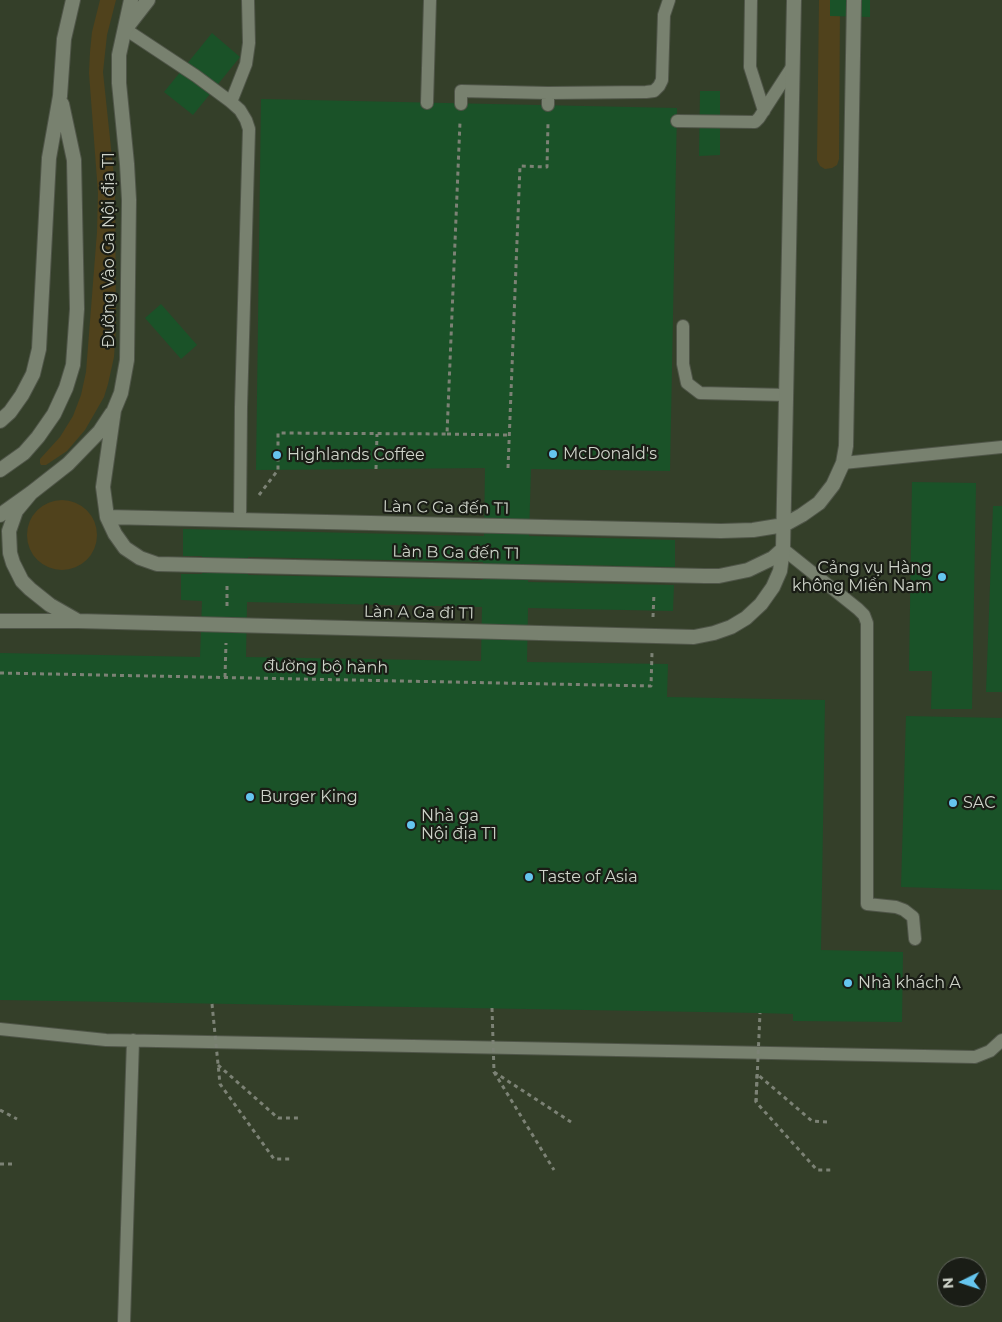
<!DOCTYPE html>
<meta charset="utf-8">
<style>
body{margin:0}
#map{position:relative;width:1002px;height:1322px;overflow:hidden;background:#303727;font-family:Montserrat,sans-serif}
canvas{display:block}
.north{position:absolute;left:937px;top:1257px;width:50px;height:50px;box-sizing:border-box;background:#1a1d16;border:1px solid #62665e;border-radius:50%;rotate:266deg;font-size:14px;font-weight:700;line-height:20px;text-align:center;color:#ced3c9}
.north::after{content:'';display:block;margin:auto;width:18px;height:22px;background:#65c5ee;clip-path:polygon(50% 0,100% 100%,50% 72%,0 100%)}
</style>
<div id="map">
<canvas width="1002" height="1322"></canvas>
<div class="north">N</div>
</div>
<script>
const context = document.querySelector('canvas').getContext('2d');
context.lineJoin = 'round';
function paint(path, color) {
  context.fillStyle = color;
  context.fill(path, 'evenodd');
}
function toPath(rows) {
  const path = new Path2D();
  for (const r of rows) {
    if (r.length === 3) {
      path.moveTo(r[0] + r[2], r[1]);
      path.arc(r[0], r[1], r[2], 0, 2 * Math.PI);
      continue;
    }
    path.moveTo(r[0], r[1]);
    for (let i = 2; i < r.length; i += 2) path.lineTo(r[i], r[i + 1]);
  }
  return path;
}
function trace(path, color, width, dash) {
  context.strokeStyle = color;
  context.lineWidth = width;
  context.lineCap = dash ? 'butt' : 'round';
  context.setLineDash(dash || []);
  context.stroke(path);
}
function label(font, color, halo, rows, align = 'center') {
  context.font = font + ' Montserrat,sans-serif';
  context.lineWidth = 4.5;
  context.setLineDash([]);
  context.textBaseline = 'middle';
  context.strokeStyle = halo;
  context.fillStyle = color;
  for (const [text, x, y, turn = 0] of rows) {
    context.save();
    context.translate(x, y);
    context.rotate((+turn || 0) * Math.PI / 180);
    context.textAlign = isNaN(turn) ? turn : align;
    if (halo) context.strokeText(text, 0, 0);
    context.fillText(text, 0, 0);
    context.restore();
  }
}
const built = toPath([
 [0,0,1002,0,1002,1322,0,1322],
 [947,1267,977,1267,977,1297,947,1297]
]);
const green = toPath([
 [100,0,116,0,107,35,103,72,115,186,116,327,114,357,108,384,104,397,85,430,67,451,46,465,41,465,40,463,40,459,60,437,73,416,81,395,86,372,97,232,98,193,89,73,90,52,92,32],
 [819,0,840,0,839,159,837,165,832,168,825,169,820,166,817,160],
 [62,535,35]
]);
const building = toPath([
 [830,0,870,0,870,17,830,16],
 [212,33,240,57,193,115,164,92],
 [700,91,720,91,720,155,699,156],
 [261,99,677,108,670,471,531,469,529,536,675,540,675,567,529,564,528,582,674,585,673,611,528,608,527,662,668,664,667,697,825,700,821,950,903,952,902,1022,793,1021,793,1014,760,1013,0,1000,0,653,200,657,202,601,181,600,181,574,202,574,202,556,183,556,183,529,484,536,485,468,256,470],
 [248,557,483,562,483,580,248,575],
 [247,602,482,607,481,661,246,657],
 [161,304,197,345,181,359,145,318],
 [912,482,976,483,972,709,931,709,932,671,909,671],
 [993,506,1002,506,1002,692,986,692],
 [906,716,1002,718,1002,890,901,887]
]);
const path = toPath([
 [447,434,510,435],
 [508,468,520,166,547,167,548,123],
 [376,469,377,434],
 [259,495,278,470,278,433,447,434,460,122],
 [227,606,227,583],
 [653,617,654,593],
 [0,673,651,686,652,653],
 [225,677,226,643],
 [218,1065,278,1118,301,1118],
 [494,1072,571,1122],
 [0,1110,17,1119],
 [827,1122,812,1121,757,1074,756,1102,817,1170,834,1170],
 [0,1164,15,1164]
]);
const service = toPath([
 [751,0,750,67,764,111],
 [125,29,196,76,231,102,240,110,246,120,249,129,241,407,240,521],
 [231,102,246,64,249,43,248,0],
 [427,103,430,0],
 [461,104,461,91,548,93],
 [548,105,548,93,646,92,654,91,659,86,662,80,664,15,669,0],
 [677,121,755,122,759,118,792,67],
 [683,326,683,364,687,383,700,393,787,395],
 [843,463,1002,447],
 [783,549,858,609,864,615,867,623,867,904,896,907,904,910,913,917,915,939],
 [0,1029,106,1040,975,1057,990,1051,1002,1040],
 [124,1322,133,1040]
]);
const tertiary = toPath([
 [131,0,119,55,119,83,127,164,129,200,127,360,121,393,114,410,103,487,107,517,115,534,125,548,140,558,157,564,705,576,719,576,748,570,773,558,783,549],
 [127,27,148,0],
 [0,421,10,412,22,395,33,374,39,349,49,158,60,96,64,39,73,0],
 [0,470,24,453,38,437,54,414,66,388,73,365,77,309,74,160,62,104],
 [31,493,16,511,9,531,10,553,13,563,22,581,30,589,50,605,78,621],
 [0,515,31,493,68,464,100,431,112,413],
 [107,517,721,531,753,530,784,525,802,515,819,503,833,485,843,463,846,446,854,0],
 [0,621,78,621,694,637,714,633,731,627,746,618,761,604,773,587,780,571,783,549,794,0]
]);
const pathBridge = toPath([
 [212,1004,220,1084,274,1159,292,1159],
 [492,1008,494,1072,554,1170],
 [756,1102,760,1013]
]);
const markers = [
 [553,454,5,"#65c5ee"],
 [277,455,5,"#65c5ee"],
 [942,577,5,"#65c5ee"],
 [250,797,5,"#65c5ee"],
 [953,803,5,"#65c5ee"],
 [411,825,5,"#65c5ee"],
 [529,877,5,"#65c5ee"],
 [848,983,5,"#65c5ee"]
];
const streetNames = [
 ["Đường Vào Ga Nội địa T1",109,250,-90],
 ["Làn C Ga đến T1",446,508,1],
 ["Làn B Ga đến T1",456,553,1],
 ["Làn A Ga đi T1",419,613,1],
 ["đường bộ hành",326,667,1]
];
const poiNames = [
 ["McDonald's",563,454],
 ["Highlands Coffee",287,455],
 ["Cảng vụ Hàng",932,568,"right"],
 ["không Miền Nam",932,586,"right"],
 ["Burger King",260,797],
 ["SAC",963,803],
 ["Nhà ga",421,816],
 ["Nội địa T1",421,834],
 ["Taste of Asia",539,877],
 ["Nhà khách A",858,983]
];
paint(built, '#343f29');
paint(green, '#50421c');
paint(building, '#1a5228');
trace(service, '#4f5548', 14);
trace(tertiary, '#4f5548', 16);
trace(path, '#7c8275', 3, [4, 4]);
trace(service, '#78816f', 12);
trace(tertiary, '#78816f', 14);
trace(pathBridge, '#7c8275', 3, [4, 4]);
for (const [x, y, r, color] of markers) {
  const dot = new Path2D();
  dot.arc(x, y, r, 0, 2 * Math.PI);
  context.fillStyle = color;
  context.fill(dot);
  trace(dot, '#1a1d16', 2);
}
label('16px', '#ced3c9', '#1a1d16', streetNames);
label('16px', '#ced3c9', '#1a1d16', poiNames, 'left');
</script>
